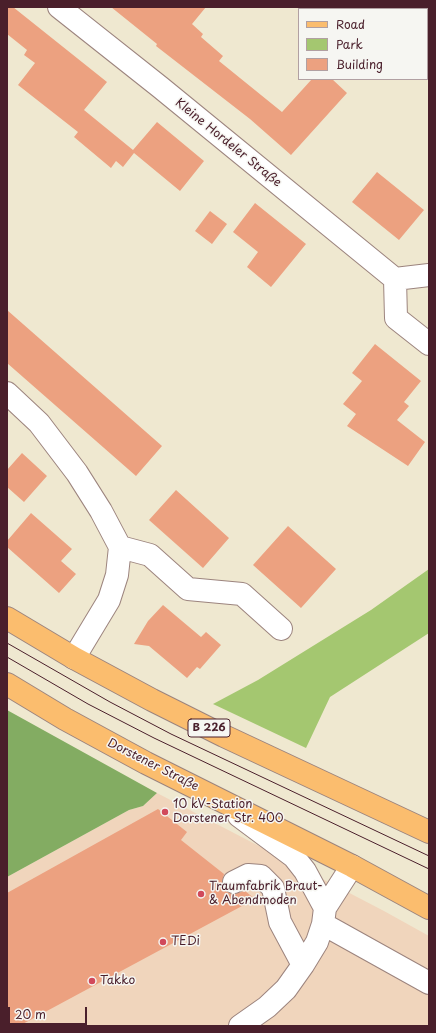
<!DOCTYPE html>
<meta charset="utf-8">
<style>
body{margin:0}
#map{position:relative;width:436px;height:1033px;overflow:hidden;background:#efe8d0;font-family:"Playpen Sans",sans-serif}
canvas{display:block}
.frame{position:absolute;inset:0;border:8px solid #4a1f2b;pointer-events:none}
.legend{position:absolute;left:298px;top:8px;width:130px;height:72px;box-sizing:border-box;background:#f6f6f2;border:1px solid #b1a0a2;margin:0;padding:5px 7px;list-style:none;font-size:12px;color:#4a1f2b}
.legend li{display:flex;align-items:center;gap:8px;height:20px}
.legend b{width:20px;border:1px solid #b1a0a2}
.scale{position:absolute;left:8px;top:1007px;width:79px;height:18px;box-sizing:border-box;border:2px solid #4a1f2b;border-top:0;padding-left:5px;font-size:12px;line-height:14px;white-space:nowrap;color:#4a1f2b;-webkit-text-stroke:3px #f6f6f2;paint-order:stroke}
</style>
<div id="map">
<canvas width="436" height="1033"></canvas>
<div class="frame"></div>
<ul class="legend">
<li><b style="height:5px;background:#fbbd6e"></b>Road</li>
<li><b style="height:11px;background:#a4c770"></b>Park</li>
<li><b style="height:11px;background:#eca180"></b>Building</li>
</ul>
<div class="scale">20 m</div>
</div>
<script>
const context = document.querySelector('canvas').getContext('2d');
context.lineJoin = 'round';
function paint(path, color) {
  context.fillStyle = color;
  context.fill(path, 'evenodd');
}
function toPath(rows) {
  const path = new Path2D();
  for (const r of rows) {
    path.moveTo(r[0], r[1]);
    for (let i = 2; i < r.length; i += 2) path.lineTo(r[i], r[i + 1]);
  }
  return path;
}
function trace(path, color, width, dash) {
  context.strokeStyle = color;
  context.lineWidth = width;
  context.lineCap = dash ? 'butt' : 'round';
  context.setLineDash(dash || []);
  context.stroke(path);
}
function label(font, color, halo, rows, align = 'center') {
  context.font = font + ' "Playpen Sans",sans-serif';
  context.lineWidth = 3;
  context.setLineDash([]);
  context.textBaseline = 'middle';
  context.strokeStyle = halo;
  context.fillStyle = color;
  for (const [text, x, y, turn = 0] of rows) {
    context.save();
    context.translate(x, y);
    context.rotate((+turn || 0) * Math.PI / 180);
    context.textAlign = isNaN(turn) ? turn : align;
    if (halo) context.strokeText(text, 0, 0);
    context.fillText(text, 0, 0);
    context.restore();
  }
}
const built = toPath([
 [157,793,384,911,429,936,429,1026,7,1026,7,877,129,810,143,806]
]);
const green = toPath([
 [429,569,429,633,330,697,306,748,213,704,258,680,371,610]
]);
const forest = toPath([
 [7,710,157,793,143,806,129,810,7,877]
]);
const building = toPath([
 [7,7,13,7,107,82,84,110,133,150,157,122,204,161,180,191,134,153,123,167,116,161,111,168,74,137,78,132,18,85,35,63,24,55,27,50,7,34],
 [111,7,206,7,192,24,203,34,201,37,223,56,219,61,282,112,312,79,332,79,347,93,291,155,250,119,156,46,157,44],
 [377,172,424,210,399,240,352,202],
 [255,203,306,244,271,287,247,267,258,252,233,232],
 [210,211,227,224,212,244,195,231],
 [7,310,162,446,136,476,7,363],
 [375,344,421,381,404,402,409,406,397,420,425,442,408,466,347,426,356,414,343,404,362,381,352,373],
 [22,453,47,476,24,502,7,487,7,470],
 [176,490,229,538,203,568,149,520],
 [31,513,72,549,61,561,76,574,59,593,7,547,7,541],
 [288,526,336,569,301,608,253,565],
 [163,605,201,637,206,632,221,645,200,669,197,667,187,678,149,646,134,644,148,621],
 [158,809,187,832,181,840,224,874,222,882,223,887,227,892,234,894,245,891,255,899,19,1026,7,1026,7,893]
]);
const minor = toPath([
 [59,7,160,87,395,279],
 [429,275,395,279,396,318,429,344],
 [7,393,39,423,77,473,101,511,120,547,117,575,109,600,74,658],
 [120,547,150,555,188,589,242,594,281,629],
 [239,816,294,857,305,871,325,908],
 [234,882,248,875,261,876,273,888,280,922,303,965],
 [323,924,429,983],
 [240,1026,267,1007,286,989,303,965,317,942,323,924,325,908,352,866]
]);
const major = toPath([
 [7,618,74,658,152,700,224,736,429,832],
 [7,684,65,719,146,763,352,866,429,908]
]);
const tram = toPath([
 [7,643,110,702,171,734,429,856],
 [7,657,88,704,154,738,429,869]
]);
const markers = [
 [165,812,4,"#d1495b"],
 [201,894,4,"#d1495b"],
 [163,942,4,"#d1495b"],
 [92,981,4,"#d1495b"]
];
const shields = [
 [209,728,42]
];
const shieldNames = [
 ["B 226",209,728]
];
const streetNames = [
 ["Kleine Hordeler Straße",228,143,39],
 ["Dorstener Straße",153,765,27]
];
const poiNames = [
 ["10 kV-Station",173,805],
 ["Dorstener Str. 400",173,819],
 ["Traumfabrik Braut-",209,887],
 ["& Abendmoden",209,901],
 ["TEDi",171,942],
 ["Takko",100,981]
];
paint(built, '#f0d5bc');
paint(green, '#a4c770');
paint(forest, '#83ac62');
paint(building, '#eca180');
trace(minor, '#9c847e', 24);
trace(major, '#9c847e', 24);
trace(minor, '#fff', 22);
trace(major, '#fbbd6e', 22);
trace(tram, '#4a1f2b', 1);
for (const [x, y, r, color] of markers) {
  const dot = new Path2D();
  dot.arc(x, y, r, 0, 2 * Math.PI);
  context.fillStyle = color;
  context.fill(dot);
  trace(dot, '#f6f6f2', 1.5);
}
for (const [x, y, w] of shields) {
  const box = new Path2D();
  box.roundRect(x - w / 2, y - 9, w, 18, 3);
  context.fillStyle = '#f6f6f2';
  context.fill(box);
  trace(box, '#4a1f2b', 1);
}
label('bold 11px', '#4a1f2b', null, shieldNames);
label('12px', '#4a1f2b', '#f6f6f2', streetNames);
label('12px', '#4a1f2b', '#f6f6f2', poiNames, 'left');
</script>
